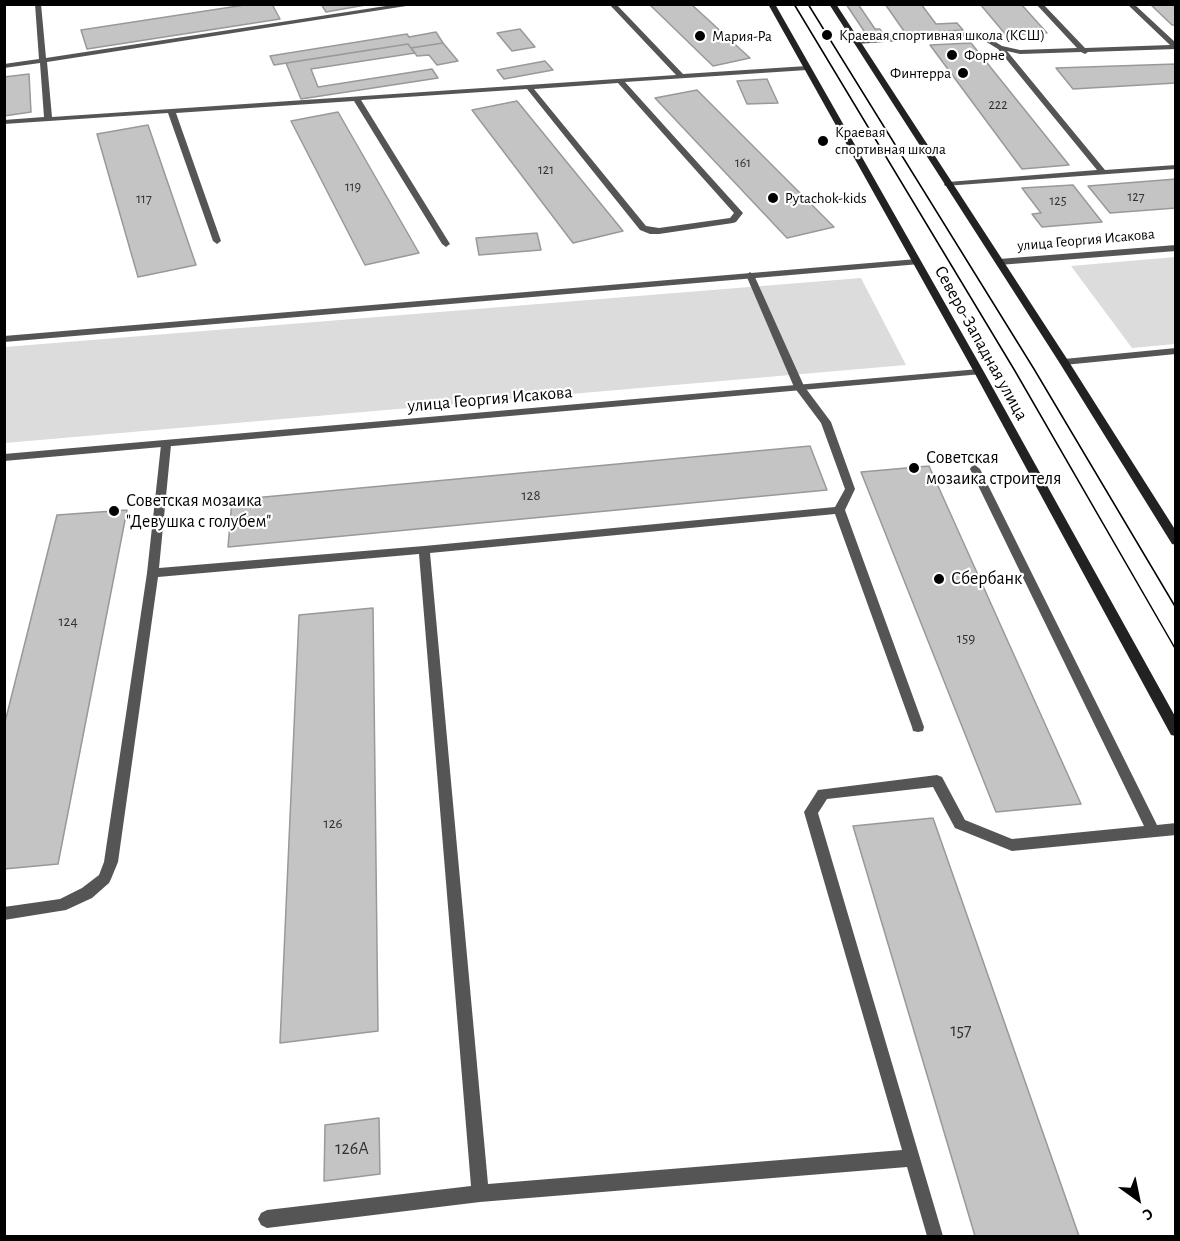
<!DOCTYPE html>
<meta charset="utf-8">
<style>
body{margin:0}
#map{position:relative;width:1180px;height:1241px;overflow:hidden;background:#fff;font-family:"Alegreya Sans",sans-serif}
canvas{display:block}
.frame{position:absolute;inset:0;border:6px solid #000;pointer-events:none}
.north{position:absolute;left:1108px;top:1169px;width:60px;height:60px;-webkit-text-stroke:4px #fff;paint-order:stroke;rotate:147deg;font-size:16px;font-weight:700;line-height:24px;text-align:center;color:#000}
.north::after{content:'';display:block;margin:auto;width:21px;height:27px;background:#000;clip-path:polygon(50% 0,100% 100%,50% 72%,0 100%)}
</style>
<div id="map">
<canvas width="1180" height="1241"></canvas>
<div class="frame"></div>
<div class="north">С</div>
</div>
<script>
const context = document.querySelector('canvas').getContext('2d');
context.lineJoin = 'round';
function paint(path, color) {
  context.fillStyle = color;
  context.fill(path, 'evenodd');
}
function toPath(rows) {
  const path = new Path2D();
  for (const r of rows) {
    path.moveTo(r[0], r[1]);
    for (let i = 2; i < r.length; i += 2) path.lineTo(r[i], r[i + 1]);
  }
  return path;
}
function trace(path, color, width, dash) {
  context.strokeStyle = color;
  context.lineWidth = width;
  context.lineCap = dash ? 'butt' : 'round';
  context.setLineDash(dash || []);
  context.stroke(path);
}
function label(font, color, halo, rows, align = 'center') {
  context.font = font + ' "Alegreya Sans",sans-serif';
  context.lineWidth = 4.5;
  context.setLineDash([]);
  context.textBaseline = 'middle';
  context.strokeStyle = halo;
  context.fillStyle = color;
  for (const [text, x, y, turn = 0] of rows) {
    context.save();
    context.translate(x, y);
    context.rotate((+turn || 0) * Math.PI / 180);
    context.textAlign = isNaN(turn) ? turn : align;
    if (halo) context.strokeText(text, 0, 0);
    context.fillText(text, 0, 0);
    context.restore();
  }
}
const green = toPath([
 [1175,257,1175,344,1132,348,1071,266],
 [861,278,906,365,5,443,5,347]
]);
const building = toPath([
 [251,4,272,4,280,19,87,49,81,30,251,4],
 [321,4,371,4,326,12,321,4],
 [649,4,691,4,750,58,713,66,649,4],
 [846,4,858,4,875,29,880,29,884,36,876,36,864,31,846,4],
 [885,4,921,4,936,24,957,23,963,30,906,34,885,4],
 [980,4,1021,4,1047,33,1006,35,980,4],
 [1150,4,1176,4,1176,25,1172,25,1150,4],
 [520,29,535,47,512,51,497,33,520,29],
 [436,32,443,43,411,48,408,44,274,65,270,56,407,34,409,37,436,32],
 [443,43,458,61,437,65,429,55,417,56,411,48,443,43],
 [971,43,1069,165,1022,169,930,45,971,43],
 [408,44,415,53,311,69,318,87,432,69,438,78,301,99,286,63,408,44],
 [545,61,553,70,504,79,497,70,545,61],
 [1176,64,1176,83,1073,89,1056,68,1176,64],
 [29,74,31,112,4,116,4,77,29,74],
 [767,79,778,103,747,104,737,81,767,79],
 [697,90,834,227,787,238,655,98,697,90],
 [517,101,623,231,573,243,472,110,517,101],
 [338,112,419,253,365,265,291,121,338,112],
 [148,125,196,265,138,277,97,134,148,125],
 [1176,179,1176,208,1110,213,1088,186,1176,179],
 [1073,185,1102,222,1042,227,1032,214,1041,213,1022,188,1073,185],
 [537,233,541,250,479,255,476,238,537,233],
 [810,446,827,490,228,547,232,500,810,446],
 [929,466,1081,804,996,812,861,472,929,466],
 [127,510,58,864,4,869,4,726,57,515,127,510],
 [373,608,378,1031,280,1043,299,615,373,608],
 [933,818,1079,1236,975,1236,853,826,933,818],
 [379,1118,380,1174,324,1181,325,1125,379,1118]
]);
const service = toPath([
 [35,4,41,4,46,58,399,4,419,4,47,62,52,117,676,75,609,4,616,4,683,74,807,66,811,68,807,70,625,82,743,213,736,222,733,223,659,234,650,234,640,230,527,89,361,100,450,244,446,247,442,244,354,101,176,113,221,241,217,244,213,241,168,113,4,124,4,120,44,117,40,63,4,68,4,64,39,59,35,4],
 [618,83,734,213,730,218,659,228,646,226,534,89,618,83],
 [1036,4,1043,4,1085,48,1170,45,1127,4,1134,4,1176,43,1176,49,1088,52,1085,54,1081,52,1020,54,1007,51,1105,170,1176,165,1176,169,945,186,944,184,948,182,1097,170,998,49,980,38,973,36,856,44,853,42,856,40,973,32,984,35,1002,46,1020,50,1077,48,1036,4],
 [750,272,754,275,804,386,831,422,855,489,845,510,924,727,923,731,918,732,913,731,912,727,835,514,430,553,488,1184,902,1150,804,812,818,790,937,775,942,777,965,820,1012,839,1144,826,970,469,971,467,975,465,980,469,1157,825,1176,823,1176,835,1012,851,955,828,933,787,827,799,818,813,943,1236,927,1236,907,1167,480,1202,267,1228,261,1225,258,1219,261,1213,267,1210,471,1186,419,554,158,577,118,862,111,879,109,883,92,898,66,910,4,920,4,907,60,899,82,888,99,875,104,862,147,573,161,445,166,442,171,445,159,568,424,546,835,507,845,489,821,423,794,387,746,275,750,272]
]);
const tertiary = toPath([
 [1176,245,1176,251,999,265,995,262,999,259,1176,245],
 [917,259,921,262,920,264,4,342,4,336,917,259],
 [1176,348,1176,354,1064,365,1059,362,1064,359,1176,348],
 [979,369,982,370,982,374,4,461,4,454,979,369]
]);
const secondary = toPath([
 [768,4,775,4,984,372,1176,718,1176,736,1171,735,974,372,768,4],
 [829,4,836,4,1069,362,1176,531,1176,545,1172,544,1059,362,829,4]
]);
const tram = toPath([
 [794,4,1015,371,1176,650],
 [808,4,1034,369,1176,608]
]);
const markers = [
 [827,35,6,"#000"],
 [700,36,6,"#000"],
 [952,55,6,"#000"],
 [963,73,6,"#000"],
 [823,141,6,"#000"],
 [773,198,6,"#000"],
 [914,468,6,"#000"],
 [114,511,6,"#000"],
 [939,579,6,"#000"]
];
const farNumbernames = [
 ["222",998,105],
 ["161",743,163],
 ["121",546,170],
 ["119",353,187],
 ["127",1136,197],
 ["117",144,199],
 ["125",1058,201]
];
const farPoinames = [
 ["Краевая спортивная школа (КСШ)",839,35],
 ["Мария-Ра",712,36],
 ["Форне",964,55],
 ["Финтерра",951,73,"right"],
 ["Краевая",835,132],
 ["спортивная школа",835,149],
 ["Pytachok-kids",785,198]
];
const farStreetnames = [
 ["улица Георгия Исакова",1086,240,-5]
];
const numberNames = [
 ["128",531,495],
 ["124",68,621],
 ["159",966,638],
 ["126",333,823]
];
const streetNames = [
 ["Северо-Западная улица",981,343,61],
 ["улица Георгия Исакова",490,399,-5]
];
const poiNames = [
 ["Советская",926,458],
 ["мозаика строителя",926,479],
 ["Советская мозаика",126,501],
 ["\"Девушка с голубем\"",126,522],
 ["Сбербанк",951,579]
];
const nearNumbernames = [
 ["157",961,1031],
 ["126А",352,1149]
];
paint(green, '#dcdcdc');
paint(building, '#c4c4c4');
trace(building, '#999', 1.5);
paint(service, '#555');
paint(tertiary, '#555');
paint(secondary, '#222');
trace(tram, '#000', 1.5);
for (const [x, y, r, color] of markers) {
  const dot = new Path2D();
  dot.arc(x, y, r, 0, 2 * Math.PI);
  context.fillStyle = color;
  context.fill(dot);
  trace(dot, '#fff', 2);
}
label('14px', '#313131', null, farNumbernames);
label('15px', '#000', '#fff', farPoinames, 'left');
label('15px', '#000', '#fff', farStreetnames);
label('15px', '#313131', null, numberNames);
label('18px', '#000', '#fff', streetNames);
label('18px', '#000', '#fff', poiNames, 'left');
label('18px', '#313131', null, nearNumbernames);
</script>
